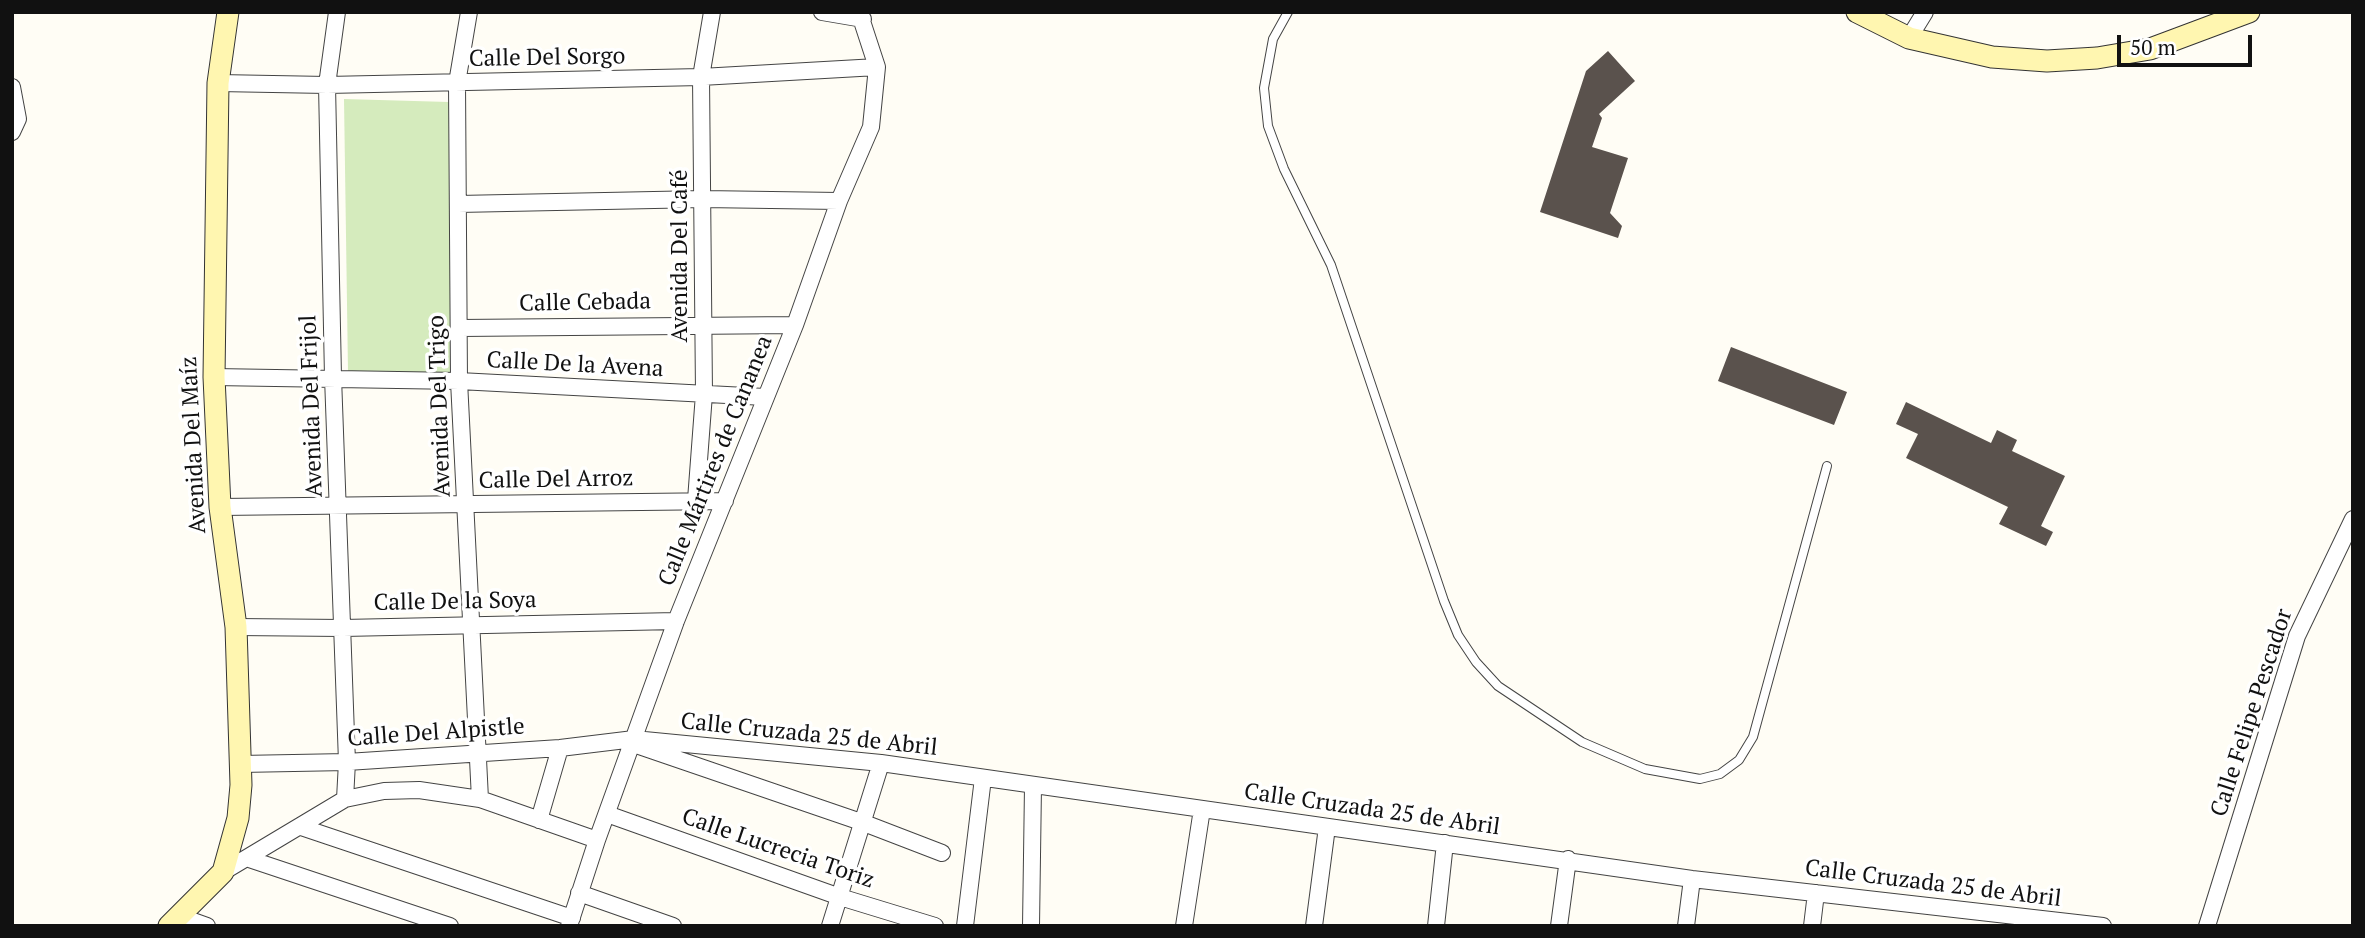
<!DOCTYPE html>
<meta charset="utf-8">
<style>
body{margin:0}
#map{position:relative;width:2365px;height:938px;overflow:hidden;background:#fffdf5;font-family:"PT Serif",serif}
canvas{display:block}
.frame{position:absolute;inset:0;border:14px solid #111;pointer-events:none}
.scale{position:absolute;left:2117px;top:35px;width:135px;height:32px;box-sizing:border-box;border:4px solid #111;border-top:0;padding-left:9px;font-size:21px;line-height:24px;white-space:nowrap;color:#111;-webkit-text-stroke:5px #fff;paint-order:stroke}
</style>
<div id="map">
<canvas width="2365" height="938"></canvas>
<div class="frame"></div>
<div class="scale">50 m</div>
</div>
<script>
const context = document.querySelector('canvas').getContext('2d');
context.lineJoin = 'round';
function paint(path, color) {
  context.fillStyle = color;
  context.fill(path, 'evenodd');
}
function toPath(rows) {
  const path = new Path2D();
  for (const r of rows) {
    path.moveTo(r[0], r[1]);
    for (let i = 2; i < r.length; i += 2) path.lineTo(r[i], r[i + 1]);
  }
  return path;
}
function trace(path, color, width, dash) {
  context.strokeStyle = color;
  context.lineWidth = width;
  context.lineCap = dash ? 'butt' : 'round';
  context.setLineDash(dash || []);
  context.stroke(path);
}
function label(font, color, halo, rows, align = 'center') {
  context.font = font + ' "PT Serif",serif';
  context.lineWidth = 7;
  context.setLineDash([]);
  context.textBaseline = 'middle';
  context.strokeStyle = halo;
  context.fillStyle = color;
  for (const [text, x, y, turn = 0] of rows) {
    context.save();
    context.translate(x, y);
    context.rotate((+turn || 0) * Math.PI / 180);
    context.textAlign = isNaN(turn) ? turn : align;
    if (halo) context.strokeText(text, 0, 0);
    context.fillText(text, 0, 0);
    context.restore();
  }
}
const green = toPath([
 [344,99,449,102,451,372,348,372]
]);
const building = toPath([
 [1608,51,1635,81,1599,114,1602,118,1592,147,1628,158,1610,213,1622,226,1618,238,1540,212,1586,71],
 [1731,347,1847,392,1834,425,1718,381],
 [1906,402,1991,443,1997,430,2017,440,2012,451,2065,476,2041,526,2053,532,2046,546,1999,524,2008,507,1906,458,1918,434,1896,424]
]);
const lane = toPath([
 [1288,12,1273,39,1264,88,1268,126,1284,169,1331,265,1444,601,1458,635,1476,662,1498,686,1582,742,1645,769,1700,779,1720,774,1739,760,1753,737,1827,466]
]);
const street = toPath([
 [337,12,327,85,333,377,347,762,345,799],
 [469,12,457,83,459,381,480,799],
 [822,12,863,19],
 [1909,38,1925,12],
 [218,83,327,85,701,77,877,67],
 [12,87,18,119,12,132],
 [458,204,703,199,839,201],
 [460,328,795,325],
 [214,377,459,381,765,397],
 [696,500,704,394,701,77,712,12],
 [220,507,725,501],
 [236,627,343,628,676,621],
 [639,746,864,823,942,853],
 [240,764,347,762,560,748,634,739,881,763,1692,879,2103,926],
 [607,814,840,897,935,926],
 [539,820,560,748],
 [301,827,572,918],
 [249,859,450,926],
 [223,872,345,799,384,791,419,790,480,799,597,840],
 [579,893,673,926],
 [179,916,207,926],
 [569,926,597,840,676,621,795,325,839,201,871,127,877,67,859,12],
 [830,926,881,763],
 [965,926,983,778],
 [1031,926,1033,786],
 [1184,926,1202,809],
 [1314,926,1327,827],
 [1436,926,1445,843],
 [1559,926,1568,859],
 [1686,926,1692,879],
 [1812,926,1816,893],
 [2207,926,2297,636,2353,519]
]);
const secondary = toPath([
 [1857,12,1909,38,1992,57,2047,61,2097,58,2150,49,2249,12],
 [169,926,223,872,238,818,241,785,236,627,220,507,214,377,218,83,228,12]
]);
const streetNames = [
 ["Calle Del Sorgo",547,58,-1],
 ["Avenida Del Café",680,256,-90],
 ["Calle Cebada",585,303,-1],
 ["Calle De la Avena",575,365,3],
 ["Avenida Del Frijol",312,406,-92],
 ["Avenida Del Trigo",440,406,-92],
 ["Avenida Del Maíz",194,445,-93],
 ["Calle Mártires de Cananea",716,461,-68],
 ["Calle Del Arroz",556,480,-1],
 ["Calle De la Soya",455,602,-1],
 ["Calle Felipe Pescador",2252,713,-72],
 ["Calle Del Alpistle",436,733,-4],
 ["Calle Cruzada 25 de Abril",809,735,6],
 ["Calle Cruzada 25 de Abril",1372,810,8],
 ["Calle Lucrecia Toriz",778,849,19],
 ["Calle Cruzada 25 de Abril",1933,884,7]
];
paint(green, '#d5ebbd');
paint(building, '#5a524d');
trace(lane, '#444', 10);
trace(street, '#444', 18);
trace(secondary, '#333', 23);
trace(lane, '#fff', 8);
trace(street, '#fff', 16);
trace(secondary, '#fff6b0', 21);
label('23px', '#111', '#fff', streetNames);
</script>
